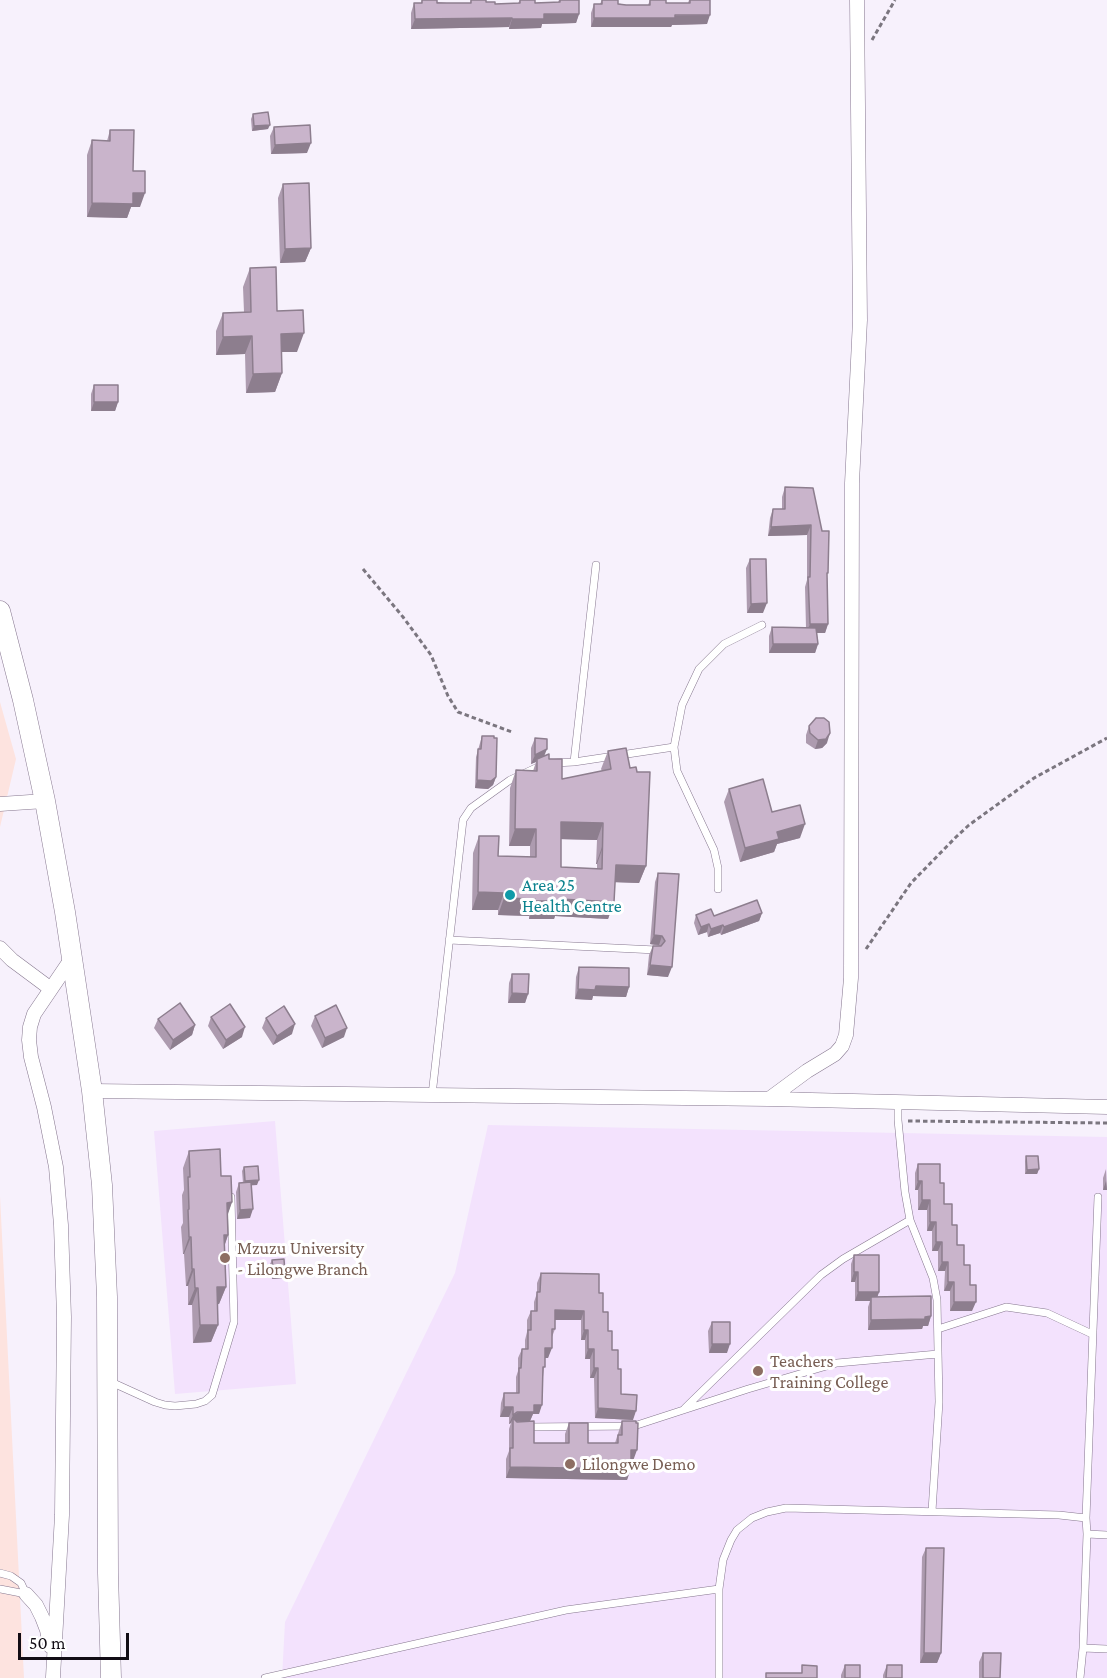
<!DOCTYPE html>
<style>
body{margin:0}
#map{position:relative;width:1107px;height:1678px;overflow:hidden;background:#f7f1fc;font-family:"Crimson Pro",serif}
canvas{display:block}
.scale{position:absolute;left:18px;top:1633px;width:111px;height:27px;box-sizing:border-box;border:3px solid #120d15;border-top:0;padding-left:8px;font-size:18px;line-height:21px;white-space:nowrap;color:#120d15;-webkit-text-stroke:4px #fff;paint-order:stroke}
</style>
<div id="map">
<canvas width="1107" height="1678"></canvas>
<div class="scale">50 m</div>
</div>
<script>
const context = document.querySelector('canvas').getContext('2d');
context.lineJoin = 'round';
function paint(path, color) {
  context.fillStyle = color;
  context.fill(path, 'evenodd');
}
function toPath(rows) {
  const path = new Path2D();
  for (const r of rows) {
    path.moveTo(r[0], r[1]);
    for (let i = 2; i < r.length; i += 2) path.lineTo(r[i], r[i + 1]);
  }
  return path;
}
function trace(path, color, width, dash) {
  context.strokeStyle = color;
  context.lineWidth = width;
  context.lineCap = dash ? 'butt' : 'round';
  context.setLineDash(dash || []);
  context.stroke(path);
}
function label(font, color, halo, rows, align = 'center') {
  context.font = font + ' "Crimson Pro",serif';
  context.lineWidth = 6;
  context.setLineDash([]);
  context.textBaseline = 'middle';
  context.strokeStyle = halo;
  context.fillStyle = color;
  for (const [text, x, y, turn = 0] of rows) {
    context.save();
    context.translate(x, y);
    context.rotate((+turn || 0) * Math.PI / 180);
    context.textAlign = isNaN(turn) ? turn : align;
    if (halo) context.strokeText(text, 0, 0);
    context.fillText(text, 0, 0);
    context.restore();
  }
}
const built = toPath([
 [275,1121,296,1384,175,1394,154,1131],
 [488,1125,1107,1137,1107,1678,282,1678,285,1622,455,1273]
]);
const industrial = toPath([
 [0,702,16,759,0,827],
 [0,1196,24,1678,0,1678]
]);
const path = toPath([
 [872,40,895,0],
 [363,569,403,617,431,655,448,696,458,712,512,732],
 [866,949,911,883,956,837,969,825,1034,778,1107,738],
 [908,1121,1107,1123]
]);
const service = toPath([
 [574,762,596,565],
 [554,763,574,762,674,747],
 [718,889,718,868,714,850,677,771,674,747,682,705,699,669,724,644,762,625],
 [449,940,656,950],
 [432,1095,463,820,471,808,510,780,540,766],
 [898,1102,898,1120,905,1192,910,1220,933,1278,937,1300,939,1402,932,1511],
 [938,1329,1006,1307,1047,1313,1092,1334],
 [111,1382,155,1402,165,1405,175,1406,196,1404,205,1401,212,1395,234,1322,231,1197],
 [685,1408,821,1275,843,1259,910,1220],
 [528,1427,634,1426,748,1389,837,1363,938,1354],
 [1087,1534,1107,1535],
 [0,1573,11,1576,21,1583,26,1594],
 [0,1589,26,1594],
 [1083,1648,1107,1649],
 [265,1678,566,1610,719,1589],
 [719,1678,719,1589,723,1560,731,1540,737,1530,752,1518,767,1512,786,1508,1059,1515,1086,1518],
 [1080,1678,1083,1648,1087,1534,1086,1518,1098,1197]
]);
const minor = toPath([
 [0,804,45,801],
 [0,948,12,960,51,989],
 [92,1091,769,1099,1107,1107],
 [769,1099,807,1071,835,1054,842,1046,846,1035,851,978,852,483,860,320,857,0],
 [26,1594,36,1605,42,1617,47,1630,50,1646],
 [53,1677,62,1515,64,1317,61,1225,56,1167,44,1107,31,1057,29,1040,30,1027,34,1014,72,958]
]);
const secondary = toPath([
 [0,611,23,700,45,801,65,912,92,1091,102,1185,107,1297,108,1573,111,1678]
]);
const wall = toPath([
 [422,0,447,3,470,3,471,0,495,4,518,3,520,0,535,3,558,2,559,0,579,0,579,14,576,23,542,24,541,28,509,29,509,27,411,29,411,13,414,3,421,3],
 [602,0,626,5,648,5,650,0,666,3,688,3,689,0,710,0,707,24,672,25,671,27,591,27,591,13,594,4,600,4],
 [253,114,268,129,252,131,251,119],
 [274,127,307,153,271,154,270,136],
 [110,130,133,171,140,207,131,207,127,218,87,217,87,155,92,140,107,141],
 [283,184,311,248,305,262,280,263,278,198],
 [250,268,277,311,297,352,281,352,282,373,275,392,246,393,245,354,216,355,216,331,223,313,244,312,243,287],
 [94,385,118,402,115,411,91,411,91,394],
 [785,487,813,488,827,577,828,624,825,633,817,633,818,644,815,653,769,653,769,636,772,627,806,628,805,587,807,580,807,535,768,536,770,518,773,509,782,509,782,497],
 [750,559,763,613,747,613,746,568],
 [809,726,827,743,822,748,815,749,806,743,806,735],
 [482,736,496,777,493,785,488,789,475,788,476,757],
 [535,738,544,756,549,759,562,779,602,771,601,769,608,751,646,866,639,883,615,882,614,902,608,919,555,916,554,919,529,919,529,916,498,915,498,910,472,910,473,853,479,836,498,856,530,857,530,846,509,846,510,788,516,770,533,771,536,762,531,764,531,748],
 [561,839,597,840,596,864,597,864,597,869,561,867],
 [729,789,772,812,800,838,777,844,774,852,740,862,724,802],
 [658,873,668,977,647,975,649,955,653,946,659,946,650,944,655,882],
 [762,913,759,921,721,935,720,933,708,937,707,932,698,935,694,923,696,915,714,916],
 [579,967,629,987,626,997,593,996,592,1000,575,999,576,977],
 [512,974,528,994,525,1003,508,1003,509,983],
 [315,1016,344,1037,322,1048,311,1026],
 [211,1017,242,1037,223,1049,208,1026],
 [266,1018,292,1034,273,1045,262,1028],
 [158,1019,195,1025,192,1035,170,1050,154,1028],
 [189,1151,221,1176,232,1202,227,1215,228,1235,224,1247,226,1287,219,1304,217,1304,218,1325,211,1342,193,1343,192,1305,188,1305,188,1286,186,1286,184,1254,183,1254,181,1227,183,1223,182,1195,184,1190,183,1168],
 [1026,1156,1039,1169,1037,1174,1025,1174,1025,1161],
 [918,1164,940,1183,944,1204,952,1225,957,1245,970,1285,972,1311,950,1311,950,1291,944,1291,945,1271,938,1271,938,1251,932,1251,932,1231,927,1231,927,1210,918,1210,918,1190,915,1190,915,1173],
 [244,1167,257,1185,252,1185,250,1218,237,1219,236,1192,239,1183,243,1183,242,1171],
 [1106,1169,1107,1190,1103,1190,1103,1178],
 [854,1255,879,1292,877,1297,931,1316,928,1326,923,1326,922,1329,868,1330,868,1307,870,1301,855,1301,855,1282,851,1282,851,1264],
 [272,1260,283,1278,272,1279,270,1264],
 [541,1273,599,1293,612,1350,618,1369,621,1394,633,1420,595,1418,594,1378,590,1378,590,1359,585,1359,585,1340,581,1340,581,1320,555,1320,555,1329,552,1337,548,1358,545,1358,539,1414,533,1414,530,1421,534,1443,565,1443,565,1434,569,1423,588,1443,615,1443,622,1421,633,1461,631,1461,627,1480,506,1478,506,1459,509,1451,509,1429,511,1423,509,1424,509,1417,500,1417,501,1403,504,1393,516,1393,516,1377,518,1371,518,1358,522,1349,525,1349,525,1340,527,1332,527,1320,531,1311,534,1311,534,1302,537,1293,537,1283],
 [712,1322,727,1353,709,1353,708,1331],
 [926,1548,941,1653,937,1663,920,1663,922,1557],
 [983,1653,1000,1678,979,1678,979,1662],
 [845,1665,860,1678,841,1678,841,1675],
 [887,1665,902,1678,883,1678,883,1675]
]);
const shadedWall = toPath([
 [544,14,579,14,576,23,542,24,541,28,509,29,512,19],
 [710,15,707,24,672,25,671,27,591,27,594,18],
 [512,18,509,27,411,29,415,19],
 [270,125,268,129,252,131,254,126],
 [311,143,307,153,271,154,275,145],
 [133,193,145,193,140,207,131,207,127,218,87,217,92,203],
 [311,248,305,262,280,263,285,249],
 [304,333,297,352,274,352,281,334],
 [252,336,245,354,216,355,223,337],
 [282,373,275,392,246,393,253,374],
 [94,402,118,402,115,411,91,411],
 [811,525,807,535,768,536,771,527],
 [767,603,763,613,747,613,751,604],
 [810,624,828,624,825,633,806,633],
 [773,644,818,644,815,653,769,653],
 [830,733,827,743,822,748,815,749,818,740],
 [547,749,543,759,537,759,536,762,531,764,535,755],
 [496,777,493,785,488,789,475,788,477,780],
 [561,822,603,823,597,840,555,839],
 [805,824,800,838,777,844,774,852,740,862,745,848,777,832],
 [515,829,536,829,530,846,509,846],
 [602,847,603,847,597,864,596,864],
 [616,865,646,866,639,883,609,882],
 [478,892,504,893,498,910,472,910],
 [504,898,535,899,529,916,498,915],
 [560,899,614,902,608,919,555,916,554,919,529,919,535,901],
 [762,913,759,921,721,935,724,927],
 [709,924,707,932,698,935,701,927],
 [723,925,720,933,708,937,711,929],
 [654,935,662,936,659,945,650,944],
 [650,965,672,967,668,977,647,975],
 [596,986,629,987,626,997,593,996,592,1000,575,999,578,989],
 [512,993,528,994,525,1003,508,1003],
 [295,1024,292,1034,273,1045,277,1036],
 [195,1025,192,1035,170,1050,173,1040],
 [245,1027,242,1037,223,1049,226,1040],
 [347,1028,344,1037,322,1048,325,1038],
 [1039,1169,1037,1174,1025,1174,1027,1170],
 [259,1180,257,1185,243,1186,245,1181],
 [918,1181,922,1181,918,1190,915,1190],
 [1106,1181,1107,1190,1103,1190],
 [922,1200,930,1200,927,1210,918,1210],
 [232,1202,226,1220,227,1203],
 [253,1209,250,1218,237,1219,240,1210],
 [930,1222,936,1222,932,1231,927,1231],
 [224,1235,228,1235,222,1253],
 [189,1237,191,1237,184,1254,183,1254],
 [936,1242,942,1242,938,1251,932,1251],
 [942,1262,948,1262,945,1271,938,1271],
 [192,1269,194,1269,188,1286,186,1286],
 [854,1272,858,1272,855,1282,851,1282],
 [285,1273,283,1278,272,1279,274,1275],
 [948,1282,954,1282,950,1291,944,1291],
 [217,1287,226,1287,219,1304,211,1305],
 [195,1288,198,1288,192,1305,188,1305],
 [858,1292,879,1292,876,1301,871,1297,870,1301,855,1301],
 [954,1302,976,1302,972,1311,950,1311],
 [555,1310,584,1311,581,1320,551,1320],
 [931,1316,928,1326,923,1326,922,1329,868,1330,871,1320],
 [200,1325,218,1325,211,1342,193,1343],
 [584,1330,588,1330,585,1340,581,1340],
 [712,1344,730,1344,727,1353,709,1353],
 [545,1348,552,1348,548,1358,542,1358],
 [588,1349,594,1349,590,1359,585,1359],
 [594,1368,598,1368,594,1378,590,1378],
 [534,1405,542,1405,539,1414,533,1414,530,1421,514,1421,513,1418,511,1423,509,1424,513,1415],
 [504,1407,513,1407,509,1417,500,1417],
 [598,1408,636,1411,633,1420,595,1418],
 [631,1450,637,1450,633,1461,627,1461],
 [510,1467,631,1469,627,1480,506,1478],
 [924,1653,941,1653,937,1663,920,1663]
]);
const building = toPath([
 [422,0,437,0,437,3,471,3,471,0,486,0,486,2,495,2,495,4,520,3,520,0,535,0,535,3,560,2,560,0,579,0,579,14,544,14,544,19,512,19,512,18,415,19,414,3,422,3,422,0],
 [602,0,618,0,618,4,626,5,650,5,650,0,666,0,666,3,690,3,690,0,710,0,710,15,675,15,675,18,594,18,594,4,602,4,602,0],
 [268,112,270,125,254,126,253,114,268,112],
 [310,125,311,143,275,145,274,127,310,125],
 [110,130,134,130,133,171,145,171,145,193,133,193,133,204,92,203,92,140,110,141,110,130],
 [309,183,311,248,285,249,283,184,309,183],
 [276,267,277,311,303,310,304,333,281,334,282,373,253,374,252,336,223,337,223,313,251,312,250,268,276,267],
 [94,385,118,385,118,402,94,402,94,385],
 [785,487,813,488,822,531,829,531,828,573,827,573,828,624,810,624,808,577,810,577,811,525,771,527,773,509,785,509,785,487],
 [750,559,766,559,767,603,751,604,750,559],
 [772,627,816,628,818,644,773,644,772,627],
 [816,718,824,718,829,722,830,733,826,739,818,740,810,733,809,726,816,718],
 [482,736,494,736,494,738,497,738,496,777,491,781,477,780,478,749,481,749,482,736],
 [535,738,547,739,547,749,535,755,535,738],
 [626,748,630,768,636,767,637,772,650,772,646,866,616,865,614,902,560,899,560,901,535,901,535,899,504,898,504,893,478,892,479,836,499,836,498,856,536,857,536,829,515,829,516,770,537,771,537,759,549,754,549,759,562,759,562,779,611,769,608,751,626,748],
 [561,822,603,823,602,869,561,867,561,822],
 [763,779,772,812,800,805,805,824,777,832,779,839,745,848,729,789,763,779],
 [658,873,679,874,672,967,650,965,653,946,661,946,665,941,662,936,654,935,658,873],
 [757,900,762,913,724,927,723,925,711,929,709,924,701,927,696,915,711,909,714,916,757,900],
 [579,967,629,968,629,987,596,986,595,990,578,989,579,967],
 [512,974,529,974,528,994,512,993,512,974],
 [180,1003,195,1025,173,1040,158,1019,180,1003],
 [230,1004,245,1027,226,1040,211,1017,230,1004],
 [336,1005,347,1028,325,1038,315,1016,336,1005],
 [284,1006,295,1024,277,1036,266,1018,284,1006],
 [220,1149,221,1176,231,1176,232,1202,227,1203,228,1235,224,1235,226,1287,217,1287,218,1325,200,1325,198,1288,195,1288,194,1269,192,1269,191,1237,189,1237,188,1210,189,1209,188,1177,190,1177,189,1151,220,1149],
 [1026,1156,1038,1156,1039,1169,1027,1170,1026,1156],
 [918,1164,940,1164,940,1183,944,1183,944,1204,952,1204,952,1225,957,1225,957,1245,964,1245,964,1265,970,1265,970,1285,976,1285,976,1302,954,1302,954,1282,948,1282,948,1262,942,1262,942,1242,936,1242,936,1222,930,1222,930,1200,922,1200,922,1181,918,1181,918,1164],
 [258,1166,259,1180,245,1181,244,1167,258,1166],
 [251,1182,253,1209,240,1210,239,1183,251,1182],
 [854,1255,879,1255,879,1292,858,1292,858,1272,854,1272,854,1255],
 [284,1259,285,1273,274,1275,272,1260,284,1259],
 [541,1273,599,1274,599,1293,603,1293,603,1312,608,1312,608,1331,612,1331,612,1350,618,1350,618,1369,621,1369,621,1394,637,1395,636,1411,598,1408,598,1368,594,1368,594,1349,588,1349,588,1330,584,1330,584,1311,555,1310,555,1329,552,1329,552,1348,545,1348,545,1367,543,1367,542,1405,534,1405,534,1412,517,1412,513,1415,513,1407,504,1407,504,1393,519,1393,519,1368,521,1368,522,1349,528,1349,528,1330,531,1330,531,1311,537,1311,537,1292,540,1292,541,1273],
 [931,1296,931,1316,925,1317,925,1319,871,1320,871,1297,931,1296],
 [712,1322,730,1322,730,1344,712,1344,712,1322],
 [513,1418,517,1422,534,1421,534,1443,569,1443,569,1423,588,1423,588,1443,618,1443,618,1435,622,1435,622,1421,636,1421,636,1423,638,1423,637,1450,631,1450,631,1469,510,1467,510,1448,513,1448,513,1418],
 [926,1548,944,1548,941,1653,924,1653,926,1548],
 [983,1653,1001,1653,1000,1678,983,1678,983,1653],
 [802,1665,817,1666,817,1678,766,1678,766,1673,802,1673,802,1665],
 [845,1665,860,1665,860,1678,845,1678,845,1665],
 [887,1665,902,1665,902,1678,886,1678,887,1665]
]);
const markers = [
 [510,895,6,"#0f9aa8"],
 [225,1258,6,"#8d6e63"],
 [758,1371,6,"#8d6e63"],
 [570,1464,6,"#8d6e63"]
];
const cultureNames = [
 ["Area 25",522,885],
 ["Health Centre",522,906]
];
const educationNames = [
 ["Mzuzu University",237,1248],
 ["- Lilongwe Branch",237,1269],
 ["Teachers",770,1361],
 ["Training College",770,1382],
 ["Lilongwe Demo",582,1464]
];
paint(built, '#f3e2fd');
paint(industrial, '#fde3df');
trace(service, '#86778f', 8);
trace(minor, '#86778f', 15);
trace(secondary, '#86778f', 21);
trace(path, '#7b767f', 3, [4.5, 3]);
trace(service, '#fff', 7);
trace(minor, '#fff', 14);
trace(secondary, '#fff', 20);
paint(wall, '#ad9baf');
paint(shadedWall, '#8d7e8e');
paint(building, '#c9b4cb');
trace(building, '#8d7e8e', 1.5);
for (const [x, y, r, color] of markers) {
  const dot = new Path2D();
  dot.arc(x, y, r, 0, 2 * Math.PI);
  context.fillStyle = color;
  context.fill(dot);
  trace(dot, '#fff', 2);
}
label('18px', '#0d838f', '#fff', cultureNames, 'left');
label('18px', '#785e54', '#fff', educationNames, 'left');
</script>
